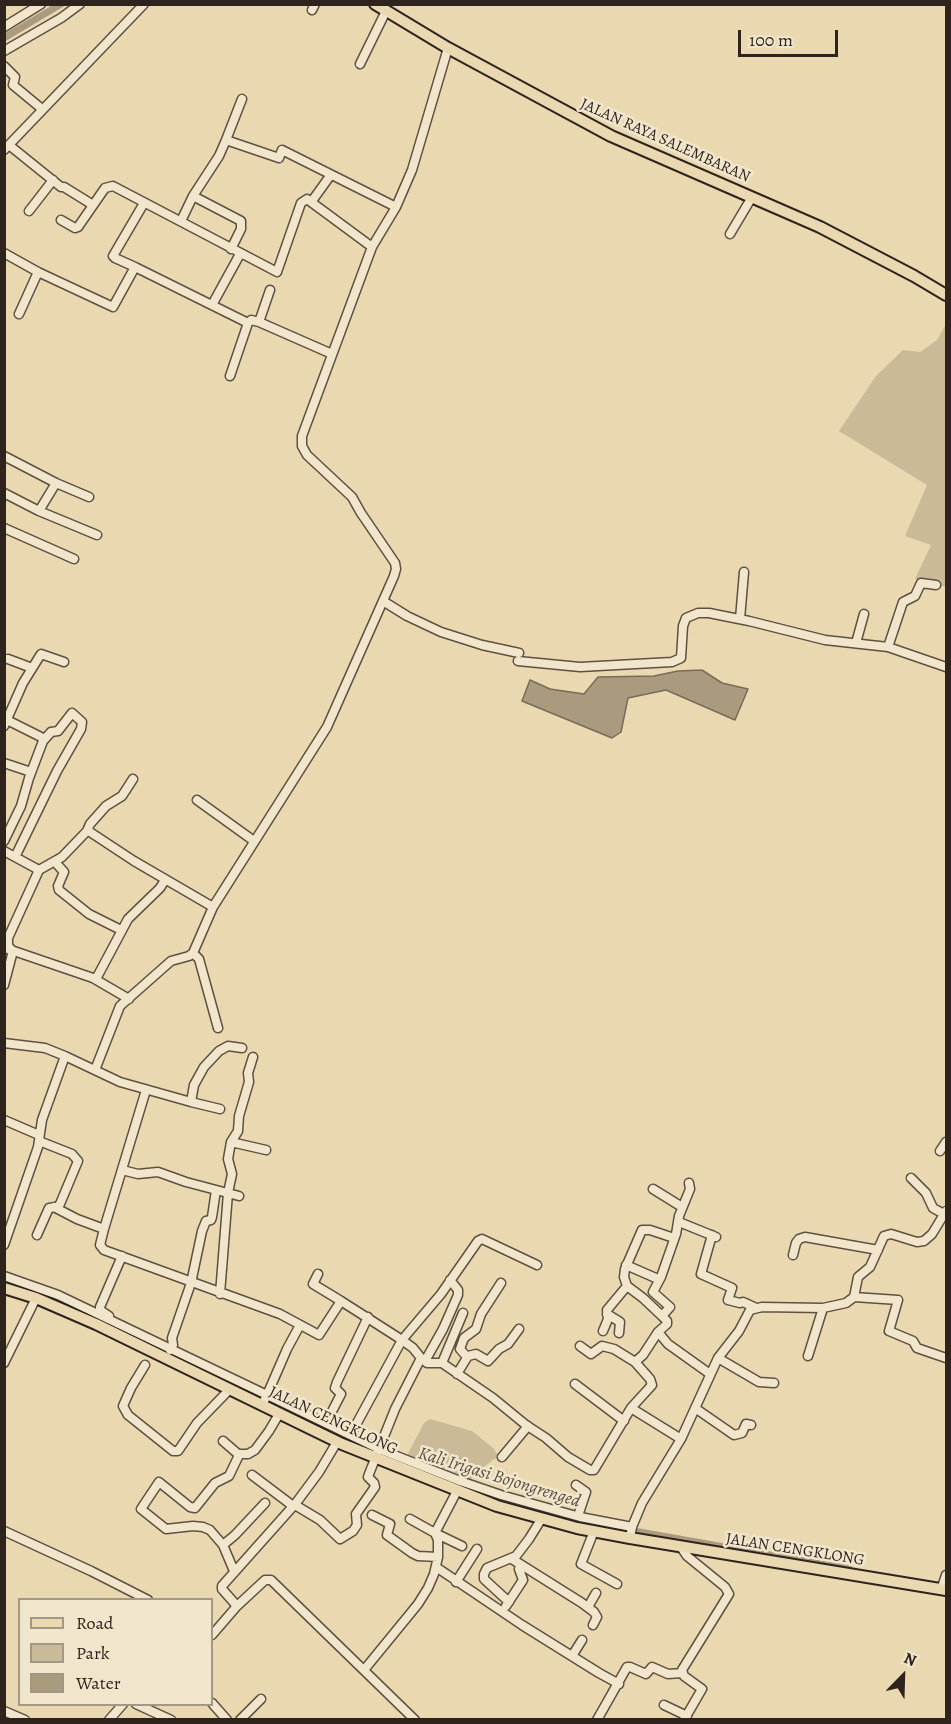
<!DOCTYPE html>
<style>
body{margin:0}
#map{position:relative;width:951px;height:1724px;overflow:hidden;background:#ead9b0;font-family:Alegreya,serif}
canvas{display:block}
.frame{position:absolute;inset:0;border:6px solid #2f231e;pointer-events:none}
.legend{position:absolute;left:18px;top:1598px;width:195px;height:108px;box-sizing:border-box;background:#f1e6cc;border:2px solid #a39886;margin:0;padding:8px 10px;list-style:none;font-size:18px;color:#2f231e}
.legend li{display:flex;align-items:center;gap:12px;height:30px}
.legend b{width:30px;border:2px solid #a39886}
.north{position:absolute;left:873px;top:1646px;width:60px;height:60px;-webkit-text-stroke:4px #f1e6cc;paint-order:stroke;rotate:23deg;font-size:16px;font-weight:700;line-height:24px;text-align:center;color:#2f231e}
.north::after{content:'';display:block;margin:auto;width:21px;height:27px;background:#2f231e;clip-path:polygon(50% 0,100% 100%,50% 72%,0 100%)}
.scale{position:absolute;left:738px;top:30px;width:100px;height:27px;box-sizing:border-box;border:3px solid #2f231e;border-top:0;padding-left:8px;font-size:18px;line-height:21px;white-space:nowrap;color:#2f231e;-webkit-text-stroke:4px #f1e6cc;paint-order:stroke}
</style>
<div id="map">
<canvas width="951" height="1724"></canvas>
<div class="frame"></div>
<ul class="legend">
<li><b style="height:8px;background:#ead9b0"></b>Road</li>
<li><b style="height:16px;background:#caba97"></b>Park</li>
<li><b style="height:16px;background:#aa9b7e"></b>Water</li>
</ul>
<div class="north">N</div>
<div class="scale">100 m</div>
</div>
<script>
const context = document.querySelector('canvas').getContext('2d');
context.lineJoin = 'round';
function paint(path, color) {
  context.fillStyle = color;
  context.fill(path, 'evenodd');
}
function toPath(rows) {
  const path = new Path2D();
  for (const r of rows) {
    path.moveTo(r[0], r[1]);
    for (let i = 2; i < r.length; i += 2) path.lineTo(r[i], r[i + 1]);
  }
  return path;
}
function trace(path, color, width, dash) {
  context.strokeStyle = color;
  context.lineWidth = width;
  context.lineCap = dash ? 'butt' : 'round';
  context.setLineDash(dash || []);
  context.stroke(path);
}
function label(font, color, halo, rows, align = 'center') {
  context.font = font + ' Alegreya,serif';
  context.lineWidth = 5;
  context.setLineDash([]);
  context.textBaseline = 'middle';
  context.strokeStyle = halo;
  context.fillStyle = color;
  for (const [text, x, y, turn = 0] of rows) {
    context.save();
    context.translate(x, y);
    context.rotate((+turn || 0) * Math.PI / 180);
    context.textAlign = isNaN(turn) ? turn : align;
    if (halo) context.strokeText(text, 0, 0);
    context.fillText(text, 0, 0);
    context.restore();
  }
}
const green = toPath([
 [946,324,946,587,915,579,931,545,905,536,927,485,839,431,876,376,903,350,920,352,937,340],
 [430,1419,472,1431,493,1448,500,1458,494,1459,474,1475,469,1482,500,1494,497,1501,402,1465,424,1423]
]);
const water = toPath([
 [702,670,722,683,748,689,735,720,666,690,628,698,621,732,612,738,522,701,530,680,550,689,584,694,598,677,654,676,678,671,702,670]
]);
const canal = toPath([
 [4,38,61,4],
 [4,1282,25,1287],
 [47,1294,375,1452],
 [611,1527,849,1569]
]);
const minor = toPath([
 [312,10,315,4],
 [4,27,41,4],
 [4,51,61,18,80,4],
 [360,64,386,11],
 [4,66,15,77,13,85,42,109],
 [226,140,242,99],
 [9,145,61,187,64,187,93,205],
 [4,150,144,4],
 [193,196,241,221,241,229,231,249],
 [312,201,330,176],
 [29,211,53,180],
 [61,220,75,228,78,227,105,188,113,186,277,272,301,203,307,199,372,247],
 [181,221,193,196,219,156,226,140,279,158,282,150,396,207],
 [730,234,752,197],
 [4,253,38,272,113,307,135,267,115,258,113,256,144,203],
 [135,267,248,323,251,320,259,322,332,354],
 [212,305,240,254],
 [19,314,38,272],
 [259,322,270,290],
 [230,376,248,323],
 [4,456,56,483,89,497],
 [4,493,39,511,97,535],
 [39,511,56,483],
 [4,528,74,559],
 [383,601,407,616,441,632,482,645,519,653],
 [740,619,744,572],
 [856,643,864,614],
 [888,647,903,602,915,596,921,583,936,585],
 [8,659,32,668],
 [518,661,580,667,672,662,681,658,683,626,686,618,698,613,709,613,749,621,825,640,888,647,946,667],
 [7,720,45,739],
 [4,726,23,683,41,654,64,662],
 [4,763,31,772],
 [197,800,254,841],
 [87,831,90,824,106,806,122,796,133,779],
 [4,841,21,806,29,778,43,741,51,732,58,731,72,713,82,722,81,729,57,771,16,855],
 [4,851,39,870,8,938,8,946,13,951,4,985],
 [55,862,64,872,58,886,59,890,89,914,121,930],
 [39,870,62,857,87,831,90,832,134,861,213,907],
 [8,949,93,978,129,999],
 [193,953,199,959,218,1028],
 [96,979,128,919,160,888,165,880],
 [4,1043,45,1048,65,1056],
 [95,1070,120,1006,171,961,189,956,193,953,213,907,327,727,394,576,396,569,395,563,361,513,352,497,307,455,302,446,302,436,372,247,396,207,412,170,448,48],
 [146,1090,104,1229,100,1245,104,1250,280,1314,319,1335,341,1301,402,1340,413,1348,421,1358,427,1363,442,1363,493,1398,526,1425,546,1438,568,1457,590,1470,594,1470,631,1408,652,1385,650,1379,635,1362,614,1349,602,1346,591,1354,580,1346],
 [191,1102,194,1085,204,1067,219,1051,228,1046,242,1048],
 [4,1120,39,1135],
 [231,1142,266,1150],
 [940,1151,946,1142],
 [122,1170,138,1174,158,1172,186,1182,239,1196],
 [911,1178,926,1193,933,1208,944,1214],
 [653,1189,682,1207],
 [54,1207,77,1219,104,1229],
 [679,1222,716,1237],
 [37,1235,49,1208,57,1207,60,1204,78,1161,72,1154,39,1141],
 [712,1235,701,1274,732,1288,728,1300,740,1303,743,1302,756,1308],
 [4,1245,38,1147,42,1120,65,1056,120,1082,191,1102,220,1109],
 [793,1255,796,1243,799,1239,805,1237,878,1250],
 [626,1265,658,1279,661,1277,676,1234,679,1216,690,1189,689,1183],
 [318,1274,313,1284,341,1301],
 [4,1276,58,1295,267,1395,287,1349,300,1325],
 [220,1294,228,1193,232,1174,228,1159,231,1142,238,1131,239,1116,249,1082,248,1073,253,1057],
 [854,1297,898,1300,889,1331,913,1341,917,1348,946,1358],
 [607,1314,620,1322,619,1333],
 [109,1316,100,1310,100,1307,122,1256],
 [662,1316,643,1298,627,1286,624,1277,625,1269,642,1230,650,1230,674,1238],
 [603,1331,608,1319,607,1310,627,1286],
 [658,1332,668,1344,710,1374],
 [170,1350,173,1345,172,1338,191,1283,202,1231,206,1221,211,1220,212,1217,216,1190],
 [808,1356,823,1308],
 [467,1357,460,1349,464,1338,476,1329,481,1314,501,1283],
 [718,1358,759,1382,774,1383],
 [425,1361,443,1329,458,1295,458,1290,450,1280],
 [635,1362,643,1355,658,1332,667,1324,667,1321,662,1316,670,1307,653,1292,661,1277],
 [4,1363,36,1298],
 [442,1363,463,1313],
 [145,1365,131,1388,123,1406,128,1415,173,1451,178,1451,197,1423,230,1389],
 [457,1374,468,1356,476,1354,488,1361,499,1349,508,1344,519,1329],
 [575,1384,624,1421],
 [262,1405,267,1395,379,1449,460,1481,501,1495,580,1517,632,1527],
 [631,1408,681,1439],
 [695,1408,734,1435,742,1433,746,1424,751,1425],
 [326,1423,341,1394,335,1388,337,1382,368,1317],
 [351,1434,402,1340,441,1294,478,1241,482,1239,537,1265],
 [223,1441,238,1454,248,1454,255,1450,269,1431,279,1414],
 [502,1457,528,1426],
 [252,1475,293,1506],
 [576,1485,586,1492,578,1516],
 [457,1491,435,1533,462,1546],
 [295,1505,320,1520,340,1539,353,1531,357,1525,356,1514,375,1487,374,1483,368,1477,369,1474,395,1409,421,1358],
 [372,1515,390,1524,387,1535,412,1553,418,1556,438,1557],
 [4,1531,91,1571,148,1600],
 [594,1531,581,1564,617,1584],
 [630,1538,632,1527,642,1503,681,1439,718,1358,739,1331,750,1310,762,1307,823,1308,846,1303,854,1297,858,1277,870,1267,884,1236,891,1234,917,1242,924,1241,932,1234,946,1211],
 [223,1545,235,1535,265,1503],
 [681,1547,687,1556,725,1587,729,1594,682,1670,684,1676,702,1689,684,1720],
 [512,1559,582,1603,594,1612,597,1617,593,1625],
 [436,1567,522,1625,599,1673,619,1684],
 [234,1571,223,1545,210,1530,203,1527,193,1526,166,1529,141,1509,159,1482,190,1507,195,1508,215,1483,229,1476,239,1455],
 [456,1582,477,1549],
 [941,1590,946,1575],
 [509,1602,484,1579,484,1574,487,1568,516,1556,529,1539,542,1518],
 [237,1606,222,1589,222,1586,296,1503,319,1472,337,1442],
 [506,1606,523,1580,519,1569,520,1565],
 [588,1607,596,1593],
 [212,1635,237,1606,265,1580,271,1580,415,1720],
 [572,1656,582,1640],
 [364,1670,418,1604,428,1588,434,1574,438,1557,438,1540,435,1533,410,1519],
 [212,1703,227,1720],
 [136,1704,171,1720],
 [664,1705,687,1716],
 [4,1711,25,1720],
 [109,1720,123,1704],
 [240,1720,261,1699],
 [597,1720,627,1667,630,1667,646,1674,652,1667,668,1674,682,1673]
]);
const major = toPath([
 [375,4,448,48,611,136,820,227,914,276,946,295],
 [4,1288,36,1298,96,1324,342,1444,497,1506,577,1528,630,1538,946,1590]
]);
const streetNames = [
 ["JALAN RAYA SALEMBARAN",665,141,24],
 ["JALAN CENGKLONG",333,1421,25],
 ["JALAN CENGKLONG",795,1550,9]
];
const waterNames = [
 ["Kali Irigasi Bojongrenged",499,1478,17]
];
paint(green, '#caba97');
paint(water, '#aa9b7e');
trace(water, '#796b58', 1.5);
trace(canal, '#aa9b7e', 7);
trace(minor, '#5e5042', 11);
trace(major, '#2f231e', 14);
trace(minor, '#f1e6cc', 8);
trace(major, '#ead9b0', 10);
label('16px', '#2f231e', '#f1e6cc', streetNames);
label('italic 18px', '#5a4d40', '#f1e6cc', waterNames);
</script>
